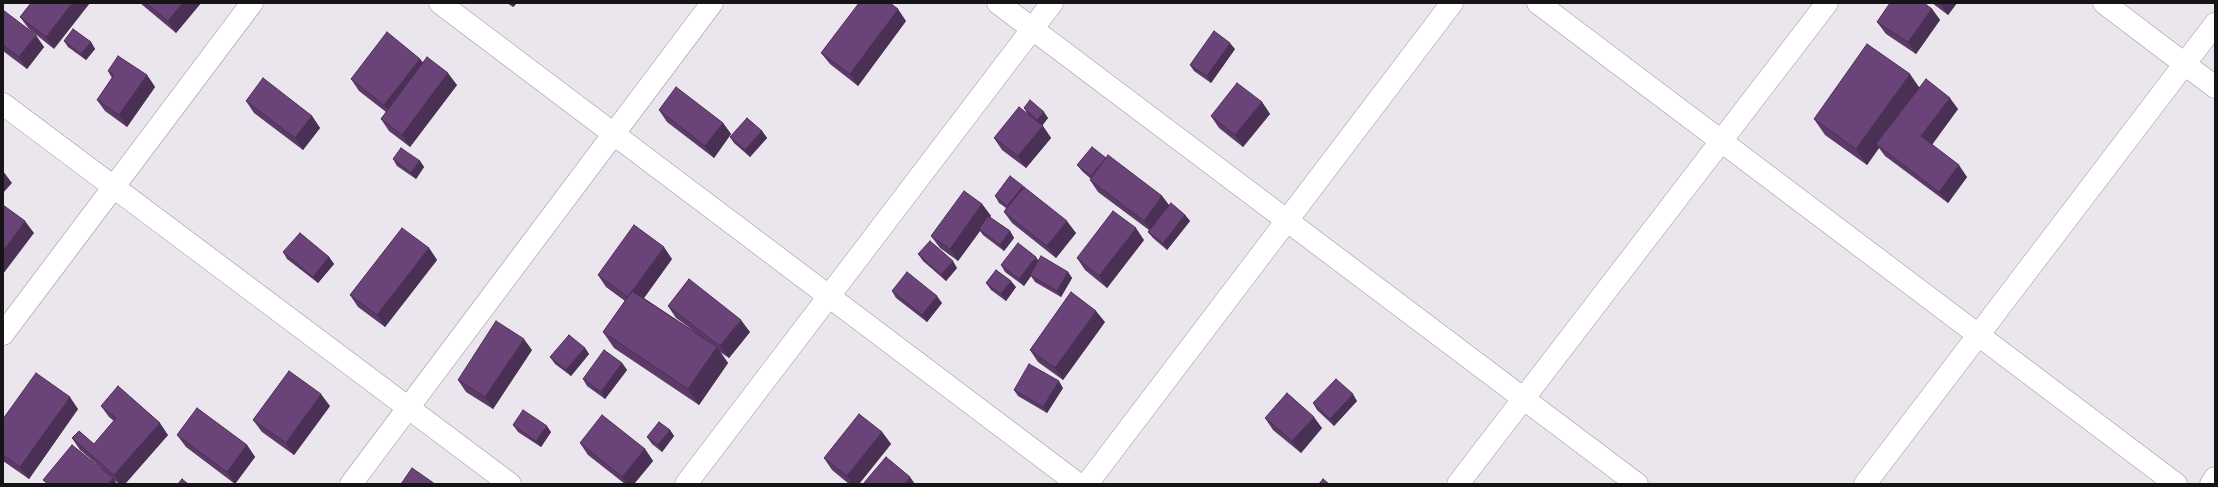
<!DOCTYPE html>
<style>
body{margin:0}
#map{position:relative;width:2218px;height:487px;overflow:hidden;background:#ebe5ed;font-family:"Asap Condensed",sans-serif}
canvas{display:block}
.frame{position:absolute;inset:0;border:4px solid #161417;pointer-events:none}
</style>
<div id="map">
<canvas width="2218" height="487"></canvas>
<div class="frame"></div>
</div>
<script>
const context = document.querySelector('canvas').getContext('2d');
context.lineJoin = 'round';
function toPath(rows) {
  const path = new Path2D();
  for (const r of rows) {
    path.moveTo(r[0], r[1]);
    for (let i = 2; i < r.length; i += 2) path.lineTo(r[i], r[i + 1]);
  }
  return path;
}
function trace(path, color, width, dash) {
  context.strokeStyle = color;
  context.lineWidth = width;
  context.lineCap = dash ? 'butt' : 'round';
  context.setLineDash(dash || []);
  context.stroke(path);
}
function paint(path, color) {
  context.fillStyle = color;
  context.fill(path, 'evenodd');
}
const minor = toPath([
 [440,3,1078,484],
 [998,3,1637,484],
 [1538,3,2176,484],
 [2104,3,2215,87],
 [3,104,510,484],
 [3,334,252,3],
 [351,484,712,3],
 [686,484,1052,3],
 [1087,484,1452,3],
 [1458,484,1827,3],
 [1865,484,2215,24],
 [2211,484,2215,478]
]);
const wall = toPath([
 [31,3,54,49,29,29,20,17],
 [140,3,201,3,176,33],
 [507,3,517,3,513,7],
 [1932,3,1957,3,1948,15],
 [1932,9,1940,20,1916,54,1886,34,1877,22],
 [3,10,44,47,27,69,3,51],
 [906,21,858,86,830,64,821,53],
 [64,41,91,42,95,49,86,60,68,47],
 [1235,49,1211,83,1194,71,1190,65],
 [420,59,423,63,457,85,410,147,389,131,381,119,386,112,359,91,351,79],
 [108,71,147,75,155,87,127,127,105,111,97,100,112,78],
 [1920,88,1958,109,1932,145,1967,177,1948,203,1885,156,1879,148,1867,165,1825,135,1814,119],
 [246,101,312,116,320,128,303,150,254,113],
 [1262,102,1270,114,1243,147,1219,128,1211,116],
 [1024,108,1048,118,1042,125,1051,138,1026,168,1002,150,994,138,1027,113],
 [659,110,723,123,731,134,714,158,667,122],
 [762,131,767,138,750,157,734,143,730,137],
 [1106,158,1162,196,1169,205,1185,215,1190,221,1167,250,1153,238,1148,232,1149,230,1098,192,1090,180,1091,179,1082,171,1077,165],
 [393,159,420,161,424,167,416,179,397,166],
 [1024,187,1076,233,1056,258,1012,223,1004,212,1006,208,999,203,995,196],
 [982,204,991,216,990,217,1010,231,1014,238,1004,251,983,235,980,231,958,261,940,248,931,236],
 [1144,240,1107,288,1085,270,1077,258],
 [429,248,437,260,385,327,358,307,350,295],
 [283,252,329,257,334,264,318,283,287,259],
 [918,254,957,268,946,281,923,261],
 [672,259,644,298,695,332,676,318,668,306,750,332,729,358,720,352,728,363,699,405,614,348,603,332,625,301,606,287,598,275],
 [1038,260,1068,272,1072,278,1061,297,1035,282,1031,276,1024,286,1005,272,1001,265],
 [986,283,1016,287,1006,301,991,290],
 [892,291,942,303,927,322,896,298],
 [1105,322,1063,380,1038,362,1030,350],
 [585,348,589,354,571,376,555,364,550,357],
 [532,350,493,409,466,392,458,380],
 [622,363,627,370,605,399,587,386,583,379],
 [1063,388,1047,413,1018,396,1014,390],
 [1357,401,1334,426,1317,410,1313,403],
 [101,406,168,435,125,484,119,484,114,480,117,484,48,484,101,468,80,450,72,438,94,444,114,421,109,417],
 [330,406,294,455,262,432,253,420],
 [78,409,29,479,3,461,3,419],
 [1265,418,1322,428,1301,453,1273,430],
 [513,425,551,432,541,447,518,432],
 [670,430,674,436,662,452,652,444,647,437],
 [882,432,891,444,859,484,849,484,832,470,824,458],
 [177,435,247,445,255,457,235,484,186,447],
 [580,443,645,449,653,461,634,484,625,484,588,455]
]);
const shadedWall = toPath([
 [72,3,90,3,54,49,46,37],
 [183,3,201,3,176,33,168,21],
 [510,3,517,3,513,7],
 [1940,3,1957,3,1948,15],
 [898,9,906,21,858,86,850,74],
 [1932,9,1940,20,1916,54,1908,42],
 [36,35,44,47,27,69,19,57],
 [91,42,95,49,86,60,81,54],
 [1230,43,1235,49,1211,83,1207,76],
 [420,59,429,70,393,117,384,105],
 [448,73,457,85,410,147,402,135],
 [1910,74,1921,90,1876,144,1879,148,1867,165,1856,149],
 [147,75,155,87,127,127,119,115],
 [1950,98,1958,109,1929,148,1921,136],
 [1262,102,1270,114,1243,147,1235,135],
 [1044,112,1048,118,1042,126,1037,120],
 [312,116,320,128,303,150,295,138],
 [723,123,731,134,714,158,705,146],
 [1043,126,1051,138,1026,168,1018,156],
 [762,131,767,138,750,157,745,150],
 [420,161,424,167,416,179,411,173],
 [1959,165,1967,177,1948,203,1939,192],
 [3,171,12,183,3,193],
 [1023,186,1027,192,1007,206],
 [1162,196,1171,208,1152,232,1144,221],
 [982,204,991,216,980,230,979,229,980,231,958,261,950,249],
 [1185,215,1190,221,1167,250,1163,243],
 [25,221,34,233,3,274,3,251],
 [1067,221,1076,233,1056,258,1047,246],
 [1136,228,1144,240,1107,288,1099,276],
 [1010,231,1014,238,1004,251,1000,245],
 [664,247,672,259,636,309,628,297],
 [429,248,437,260,385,327,377,315],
 [329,257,334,264,318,283,313,277],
 [1036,257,1040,263,1030,275,1031,276,1024,286,1019,279],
 [953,261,957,268,946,281,941,275],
 [1068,272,1072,278,1061,297,1057,291],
 [1011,281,1016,287,1006,301,1001,294],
 [937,296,942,303,927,322,922,315],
 [1096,311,1105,322,1063,380,1055,368],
 [741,320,750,332,729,358,720,346],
 [524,339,532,350,493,409,485,397],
 [717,347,728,363,699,405,688,389],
 [585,348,589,354,571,376,566,370],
 [622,363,627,370,605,399,601,392],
 [1059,381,1063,388,1047,413,1043,407],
 [321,394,330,406,294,455,286,443],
 [1353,394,1357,401,1334,426,1330,419],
 [70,397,78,409,29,479,20,467],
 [1314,417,1322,428,1301,453,1292,441],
 [160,423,168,435,125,484,120,484,114,475],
 [547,426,551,432,541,447,536,441],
 [670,430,674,436,662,452,658,445],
 [882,432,891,444,859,484,852,484,847,476],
 [247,445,255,457,235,484,227,472],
 [645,449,653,461,634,484,627,484,622,477],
 [910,477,915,484,904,484],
 [113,478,117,484,108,484]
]);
const building = toPath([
 [31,3,72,3,46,37,20,17,31,3],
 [146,3,183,3,168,21,146,3],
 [859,3,890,3,898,9,850,74,821,53,859,3],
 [1890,3,1924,3,1932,9,1908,42,1877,22,1890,3],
 [3,10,36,35,19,57,3,45,3,10],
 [73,29,91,42,81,54,64,41,73,29],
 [1214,31,1230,43,1207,76,1190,65,1214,31],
 [387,32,420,59,384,105,351,79,387,32],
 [1867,44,1910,74,1856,149,1814,119,1867,44],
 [118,56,147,75,119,115,97,100,114,75,108,71,118,56],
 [427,57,448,73,402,135,381,119,427,57],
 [263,78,312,116,295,138,246,101,263,78],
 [1926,79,1950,98,1921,136,1959,165,1939,192,1876,144,1926,79],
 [1237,83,1262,102,1235,135,1211,116,1237,83],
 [676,87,723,123,705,146,659,110,676,87],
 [1030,100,1044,112,1037,120,1024,108,1030,100],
 [1019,107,1043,126,1018,156,994,138,1019,107],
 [747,118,762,131,745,150,730,137,747,118],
 [1092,147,1106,158,1091,176,1077,165,1092,147],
 [401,148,420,161,411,173,393,159,401,148],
 [1108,155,1162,196,1144,221,1090,180,1108,155],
 [1010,176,1023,186,1007,206,995,196,1010,176],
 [1024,187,1067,221,1047,246,1004,212,1024,187],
 [964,191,982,204,950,249,931,236,964,191],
 [1171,203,1185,215,1163,243,1148,232,1171,203],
 [3,205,25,221,3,251,3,205],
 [1113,211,1136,228,1099,276,1077,258,1113,211],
 [988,216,1010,231,1000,245,979,229,988,216],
 [634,225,664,247,628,297,598,275,634,225],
 [402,228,429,248,377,315,350,295,402,228],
 [300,233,329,257,313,277,283,252,300,233],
 [930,241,953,261,941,275,918,254,930,241],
 [1018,243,1036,257,1019,279,1001,265,1018,243],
 [1041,256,1068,272,1057,291,1030,275,1041,256],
 [996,270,1011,281,1001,294,986,283,996,270],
 [907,272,937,296,922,315,892,291,907,272],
 [689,279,741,320,720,346,668,306,689,279],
 [632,291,717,347,688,389,603,332,632,291],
 [1071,292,1096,311,1055,368,1030,350,1071,292],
 [496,321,524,339,485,397,458,380,496,321],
 [569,335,585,348,566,370,550,357,569,335],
 [604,350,622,363,601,392,583,379,604,350],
 [1029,364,1059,381,1043,407,1014,390,1029,364],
 [289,371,321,394,286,443,253,420,289,371],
 [36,373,70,397,20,467,3,455,3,419,36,373],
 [1336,379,1353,394,1330,419,1313,403,1336,379],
 [118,386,160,423,114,475,72,438,79,431,94,444,116,418,101,406,118,386],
 [1287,393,1314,417,1292,441,1265,418,1287,393],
 [197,408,247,445,227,472,177,435,197,408],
 [523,410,547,426,536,441,513,425,523,410],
 [859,414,882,432,847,476,824,458,859,414],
 [602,415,645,449,622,477,580,443,602,415],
 [659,422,670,430,658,445,647,437,659,422],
 [72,445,113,478,108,484,48,484,43,480,72,445],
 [886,457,910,477,904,484,863,484,886,457],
 [412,468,435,484,401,484,412,468],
 [182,479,188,484,178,484,182,479],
 [1323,479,1329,484,1319,484,1323,479]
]);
trace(minor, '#9c979e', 23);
trace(minor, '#fff', 22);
paint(wall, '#5b3a67');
paint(shadedWall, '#4a3054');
paint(building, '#6a4478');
trace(building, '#4a3054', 1);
</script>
